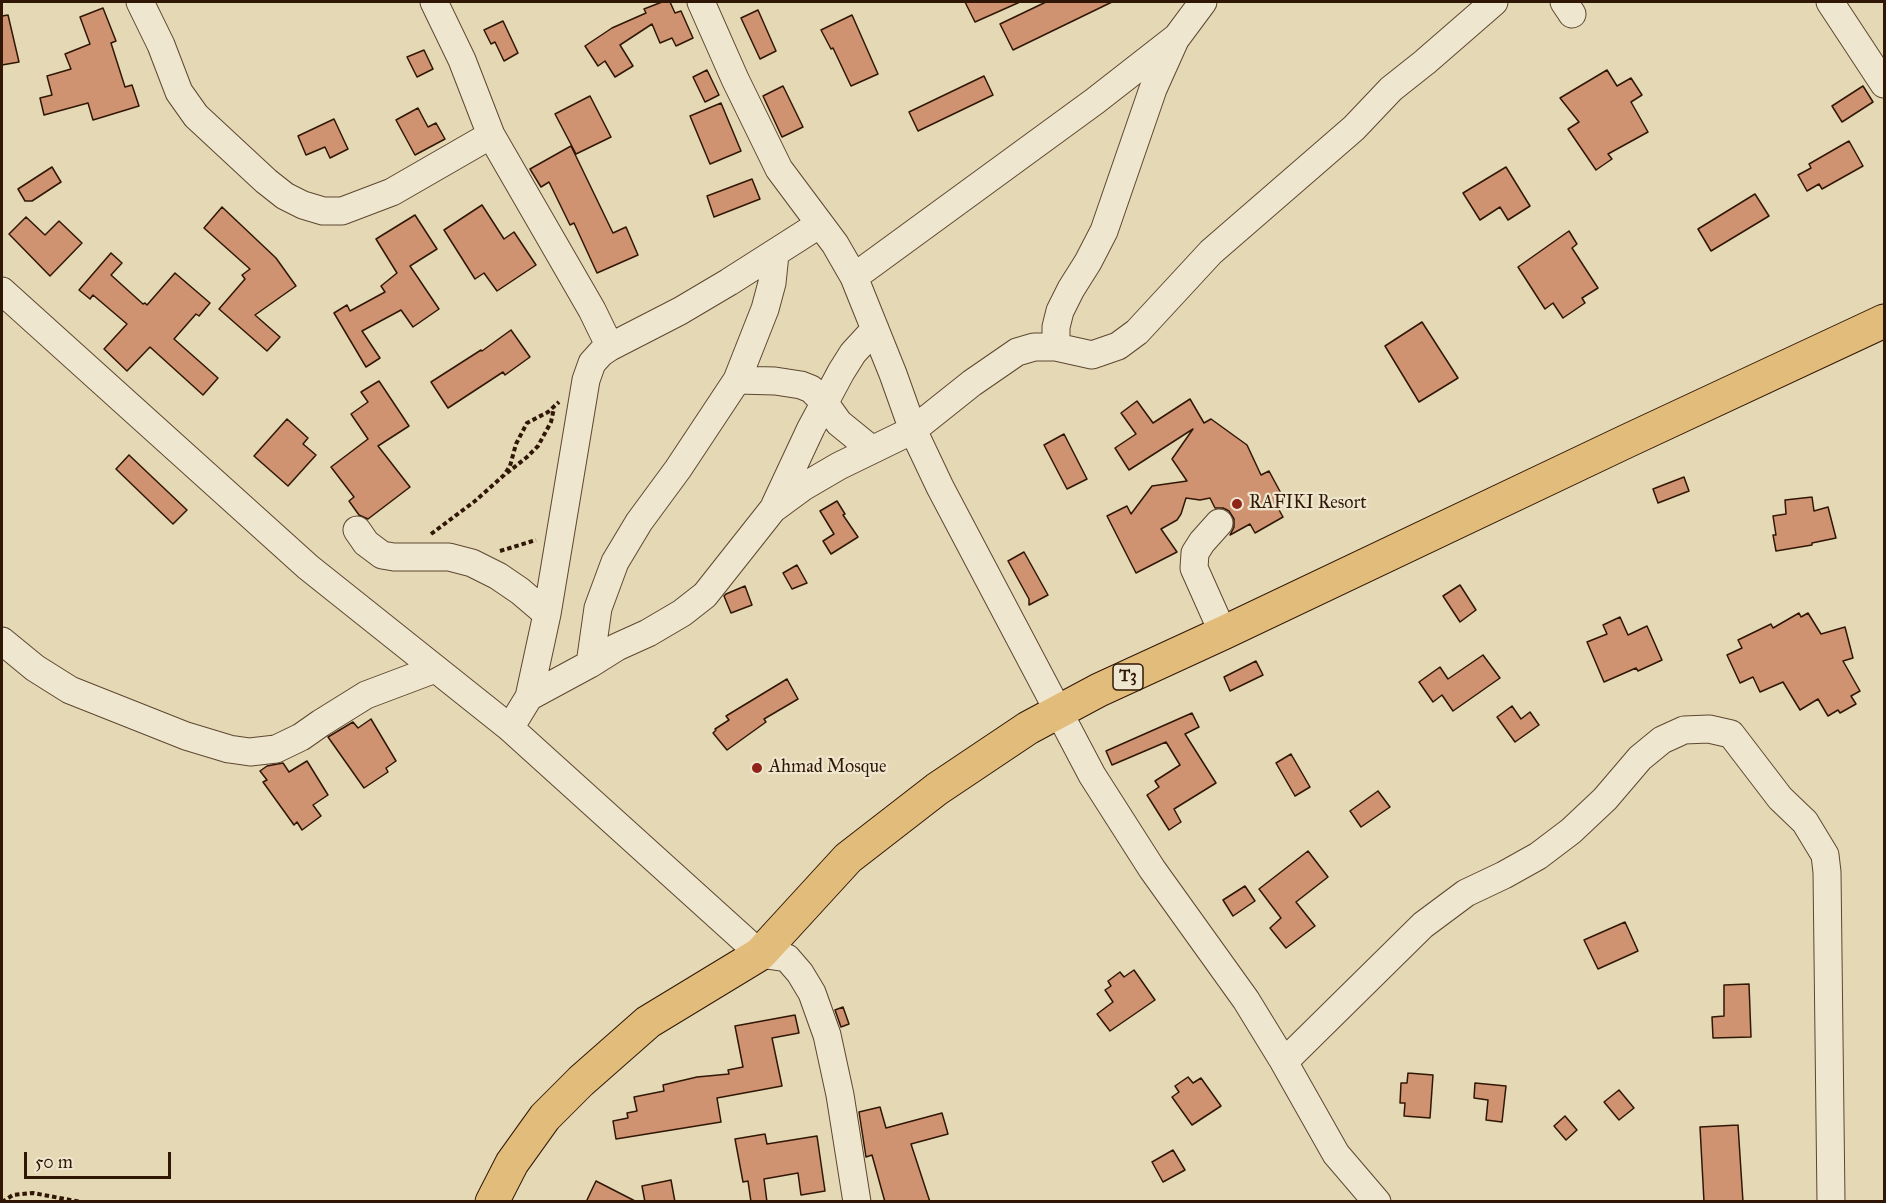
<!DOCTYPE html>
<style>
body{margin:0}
#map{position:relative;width:1886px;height:1203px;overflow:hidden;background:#e5d8b4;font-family:"IM FELL Great Primer",serif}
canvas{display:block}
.frame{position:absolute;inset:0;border:3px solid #301705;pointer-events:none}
.scale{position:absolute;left:24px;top:1152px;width:147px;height:27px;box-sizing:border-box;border:3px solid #301705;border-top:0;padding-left:8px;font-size:18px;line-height:21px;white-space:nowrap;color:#301705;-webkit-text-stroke:4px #eee6ce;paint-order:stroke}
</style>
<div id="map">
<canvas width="1886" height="1203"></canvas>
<div class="frame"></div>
<div class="scale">50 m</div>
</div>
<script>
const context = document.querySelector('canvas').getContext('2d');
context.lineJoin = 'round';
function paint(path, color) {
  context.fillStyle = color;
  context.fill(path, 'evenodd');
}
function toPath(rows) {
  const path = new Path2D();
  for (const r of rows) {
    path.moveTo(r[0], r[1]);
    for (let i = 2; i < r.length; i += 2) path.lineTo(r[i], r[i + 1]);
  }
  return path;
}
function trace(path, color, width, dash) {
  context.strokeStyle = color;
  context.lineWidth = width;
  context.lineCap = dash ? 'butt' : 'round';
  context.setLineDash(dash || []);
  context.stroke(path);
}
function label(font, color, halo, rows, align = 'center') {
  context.font = font + ' "IM FELL Great Primer",serif';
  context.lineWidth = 4.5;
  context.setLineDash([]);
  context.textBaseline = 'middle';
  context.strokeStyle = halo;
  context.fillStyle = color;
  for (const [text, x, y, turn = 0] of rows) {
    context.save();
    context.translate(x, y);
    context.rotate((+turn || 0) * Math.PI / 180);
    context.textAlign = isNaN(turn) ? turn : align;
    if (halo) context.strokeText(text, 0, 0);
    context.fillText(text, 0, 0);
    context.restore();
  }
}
const building = toPath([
 [662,2,670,2,675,13,681,11,693,38,676,46,672,38,660,43,652,24,620,45,633,66,615,77,605,61,598,66,585,46,612,28,646,13,644,9,662,2],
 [965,2,1020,2,975,22,965,2],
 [1046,2,1112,2,1013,50,1000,24,1046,2],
 [103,8,116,41,111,43,125,87,132,85,139,106,93,120,88,103,44,115,40,98,52,95,47,76,71,69,65,54,90,44,80,17,103,8],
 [758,10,776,51,760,59,741,18,758,10],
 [8,15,19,62,2,65,2,16,8,15],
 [852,15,878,74,851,86,833,48,831,49,821,30,852,15],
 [503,21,518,53,504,61,495,42,491,44,484,30,503,21],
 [424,50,433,69,417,77,407,57,424,50],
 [707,70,719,95,705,102,693,77,707,70],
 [1607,70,1617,86,1631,78,1642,95,1631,102,1648,132,1608,154,1612,159,1596,170,1568,129,1579,122,1560,98,1607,70],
 [984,76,993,95,918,131,909,112,984,76],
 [783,86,803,127,782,137,763,96,783,86],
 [1863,86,1873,102,1842,122,1832,106,1863,86],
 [590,96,611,137,576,154,555,114,590,96],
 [721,103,741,151,710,164,690,116,721,103],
 [418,108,428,127,436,123,445,139,415,155,396,120,418,108],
 [334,119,348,149,330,158,325,147,306,155,298,136,334,119],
 [1849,141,1863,166,1822,189,1819,184,1807,191,1798,175,1811,168,1809,164,1849,141],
 [571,146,613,233,626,227,638,255,597,273,574,223,570,225,549,182,541,187,530,169,571,146],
 [52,167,61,182,32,201,25,201,18,189,52,167],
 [1506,167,1530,206,1508,220,1500,207,1480,220,1463,193,1506,167],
 [752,179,760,199,714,217,707,196,752,179],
 [1755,194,1769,216,1711,251,1698,229,1755,194],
 [482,205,504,239,514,232,536,265,497,291,484,273,475,279,444,230,482,205],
 [222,207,276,258,296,286,255,315,280,337,267,351,219,309,245,279,242,275,250,269,204,228,222,207],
 [415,215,437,249,410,266,439,309,413,327,401,310,362,331,380,358,366,367,334,313,347,305,350,311,385,292,381,286,397,273,376,239,415,215],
 [26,217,45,235,59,221,82,243,50,276,9,234,26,217],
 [1569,231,1577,244,1572,248,1598,288,1582,298,1585,303,1563,318,1553,303,1545,309,1518,267,1569,231],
 [111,253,122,263,111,275,143,304,145,303,147,305,175,273,210,303,199,316,196,314,174,339,218,378,203,395,150,347,127,371,104,349,127,324,93,295,90,299,79,290,111,253],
 [1422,322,1458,378,1419,402,1385,346,1422,322],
 [511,330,530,357,505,375,503,372,448,408,431,382,481,350,482,351,511,330],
 [379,381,409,426,378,446,410,487,368,519,359,515,349,501,354,497,331,467,368,439,351,414,368,402,361,392,379,381],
 [1190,399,1204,423,1211,419,1247,445,1261,475,1269,471,1283,497,1280,499,1283,505,1278,508,1283,517,1255,533,1250,524,1230,535,1234,527,1234,519,1229,511,1223,508,1215,508,1210,498,1200,500,1186,498,1181,514,1177,520,1161,529,1177,552,1136,573,1107,516,1127,506,1131,514,1152,486,1187,481,1172,459,1193,429,1129,470,1115,448,1136,434,1121,413,1137,401,1153,423,1190,399],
 [287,419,308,438,303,444,316,455,288,486,254,456,287,419],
 [1064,434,1087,479,1067,489,1044,445,1064,434],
 [129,455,187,510,173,524,116,469,129,455],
 [1684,477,1689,491,1658,503,1653,489,1684,477],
 [1812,497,1814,511,1828,507,1836,538,1812,543,1812,545,1776,551,1773,535,1776,535,1773,516,1786,514,1785,500,1812,497],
 [837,501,845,514,843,515,858,537,831,554,823,541,834,534,820,511,837,501],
 [1024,552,1048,595,1029,605,1029,599,1008,561,1024,552],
 [797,565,807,583,792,589,783,573,797,565],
 [1460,585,1476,610,1460,622,1443,596,1460,585],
 [745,586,752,605,731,613,724,596,726,594,745,586],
 [1799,613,1801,617,1808,613,1821,634,1845,627,1853,658,1843,661,1860,691,1851,696,1856,704,1840,713,1838,710,1828,716,1818,699,1800,710,1783,682,1760,692,1753,677,1740,683,1727,655,1742,648,1738,640,1771,624,1773,628,1799,613],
 [1620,617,1628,635,1647,626,1662,660,1638,671,1636,668,1604,682,1587,642,1607,634,1603,625,1620,617],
 [1483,655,1500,678,1453,711,1442,695,1433,702,1419,682,1440,667,1448,679,1483,655],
 [1256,661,1263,675,1230,691,1224,677,1256,661],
 [787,679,798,699,764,719,766,722,727,750,713,733,716,730,715,729,729,720,726,716,787,679],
 [1512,706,1521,719,1530,712,1539,725,1515,742,1497,717,1512,706],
 [1192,713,1199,727,1185,734,1216,783,1174,809,1181,822,1169,830,1147,795,1159,787,1155,781,1180,765,1166,742,1112,765,1106,751,1192,713],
 [371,719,396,761,386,768,388,772,364,788,328,737,353,722,358,728,371,719],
 [1291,754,1310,787,1295,796,1276,763,1291,754],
 [307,761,328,795,313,805,321,816,302,830,297,822,294,825,263,782,267,780,260,771,267,766,283,763,289,772,307,761],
 [1378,791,1390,807,1361,827,1350,811,1378,791],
 [1308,851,1328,877,1296,902,1315,926,1286,948,1270,928,1281,918,1259,889,1308,851],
 [1245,886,1255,901,1233,916,1223,900,1245,886],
 [1625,922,1638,951,1598,969,1584,940,1625,922],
 [1134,970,1155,1000,1110,1031,1097,1014,1113,1002,1105,990,1111,986,1108,981,1120,972,1124,977,1134,970],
 [1749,984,1751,1037,1713,1038,1712,1017,1724,1016,1724,985,1749,984],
 [843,1007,849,1024,841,1027,835,1010,843,1007],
 [795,1015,799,1033,772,1038,782,1086,717,1098,721,1122,616,1139,613,1121,628,1118,627,1113,637,1111,634,1097,664,1091,663,1085,697,1077,729,1074,728,1070,743,1067,735,1026,795,1015],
 [1408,1073,1433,1075,1430,1118,1404,1116,1405,1103,1400,1103,1401,1083,1407,1083,1408,1073],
 [1188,1077,1193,1083,1201,1078,1221,1106,1192,1125,1172,1097,1179,1092,1175,1086,1188,1077],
 [1475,1083,1506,1086,1502,1122,1486,1120,1488,1100,1474,1098,1475,1083],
 [1619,1090,1634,1108,1619,1120,1604,1102,1619,1090],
 [880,1107,886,1128,942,1113,948,1134,911,1144,930,1202,885,1202,872,1155,866,1157,859,1112,880,1107],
 [1565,1116,1577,1130,1566,1140,1554,1126,1565,1116],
 [1738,1125,1743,1202,1704,1202,1700,1127,1738,1125],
 [765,1134,767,1144,817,1136,825,1191,801,1195,798,1173,764,1179,767,1202,751,1202,748,1181,743,1182,735,1139,765,1134],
 [1173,1150,1185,1170,1163,1182,1152,1162,1173,1150],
 [671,1180,675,1202,645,1202,642,1186,671,1180],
 [596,1181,637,1202,586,1202,596,1181]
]);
const path = toPath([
 [507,473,527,457,538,446,551,422,554,408],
 [431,534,475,501,504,475,510,466,516,444,527,423,548,412,559,402],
 [500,551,536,540],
 [2,1202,13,1195,33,1193,81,1202]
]);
const minor = toPath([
 [140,2,161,45,179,92,196,116,266,181,285,196,303,205,323,211,342,211,392,192,491,135],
 [434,2,462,60,491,135,592,310,610,347],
 [701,2,735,79,779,169,835,244,854,277,893,374,913,430,940,487,1092,775,1152,869,1246,1000,1284,1062,1336,1154,1377,1202],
 [1564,2,1572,14],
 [1830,2,1884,84],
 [854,277,1095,101,1177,37,1203,2],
 [2,291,308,567,510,728,760,954,787,958,800,973,812,993,827,1035,840,1095,857,1202],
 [1056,347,1056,327,1060,311,1071,289,1088,262,1104,231,1153,89,1175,40],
 [737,380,775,381,801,385,811,389,824,402,839,423,871,449],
 [775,505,811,428,841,372,853,353,875,329],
 [1219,523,1202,542,1195,553,1194,568,1223,633],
 [357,530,366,543,382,555,394,557,449,557,472,563,498,576,520,591,547,614],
 [2,641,35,668,70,690,186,736,229,749,250,752,276,749,301,737,321,723,366,695,435,669],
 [590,664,598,608,615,562,639,522,678,469,737,380,765,309,772,283,775,254],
 [529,697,547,614,586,380,592,363,601,353,610,347,680,311,729,282,820,224],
 [510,728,529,697,590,664,617,647,648,633,682,613,705,595,773,509,803,487,839,466,913,430,972,383,1017,352,1034,347,1056,347,1092,355,1118,346,1137,332,1211,252,1354,128,1391,89,1425,62,1494,2],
 [1284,1062,1423,925,1466,893,1504,875,1538,856,1571,831,1605,799,1640,758,1662,740,1684,730,1709,729,1731,734,1780,798,1805,822,1825,855,1827,872,1831,1202]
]);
const highway = toPath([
 [492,1202,512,1163,545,1117,581,1081,648,1022,760,954,848,858,937,789,1028,728,1099,690,1223,633,1627,441,1884,321]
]);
const markers = [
 [1237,504,6,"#8f2418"],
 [757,768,6,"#8f2418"]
];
const shields = [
 [1128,677,30]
];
const shieldNames = [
 ["T3",1128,677]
];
const poiNames = [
 ["RAFIKI Resort",1249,504],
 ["Ahmad Mosque",769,768]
];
paint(building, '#cf9372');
trace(building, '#301705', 1.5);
trace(minor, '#5d4731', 29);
trace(highway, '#301705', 35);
trace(path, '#301705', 4, [4.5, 3]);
trace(minor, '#eee6ce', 27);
trace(highway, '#e2bc7a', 33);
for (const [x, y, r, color] of markers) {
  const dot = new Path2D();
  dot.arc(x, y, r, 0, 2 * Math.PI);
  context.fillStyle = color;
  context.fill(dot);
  trace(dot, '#eee6ce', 2);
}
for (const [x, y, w] of shields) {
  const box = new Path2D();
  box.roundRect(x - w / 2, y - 13, w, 26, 4.5);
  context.fillStyle = '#eee6ce';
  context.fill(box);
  trace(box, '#301705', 1.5);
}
label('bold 16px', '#301705', null, shieldNames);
label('18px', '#301705', '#eee6ce', poiNames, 'left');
</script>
